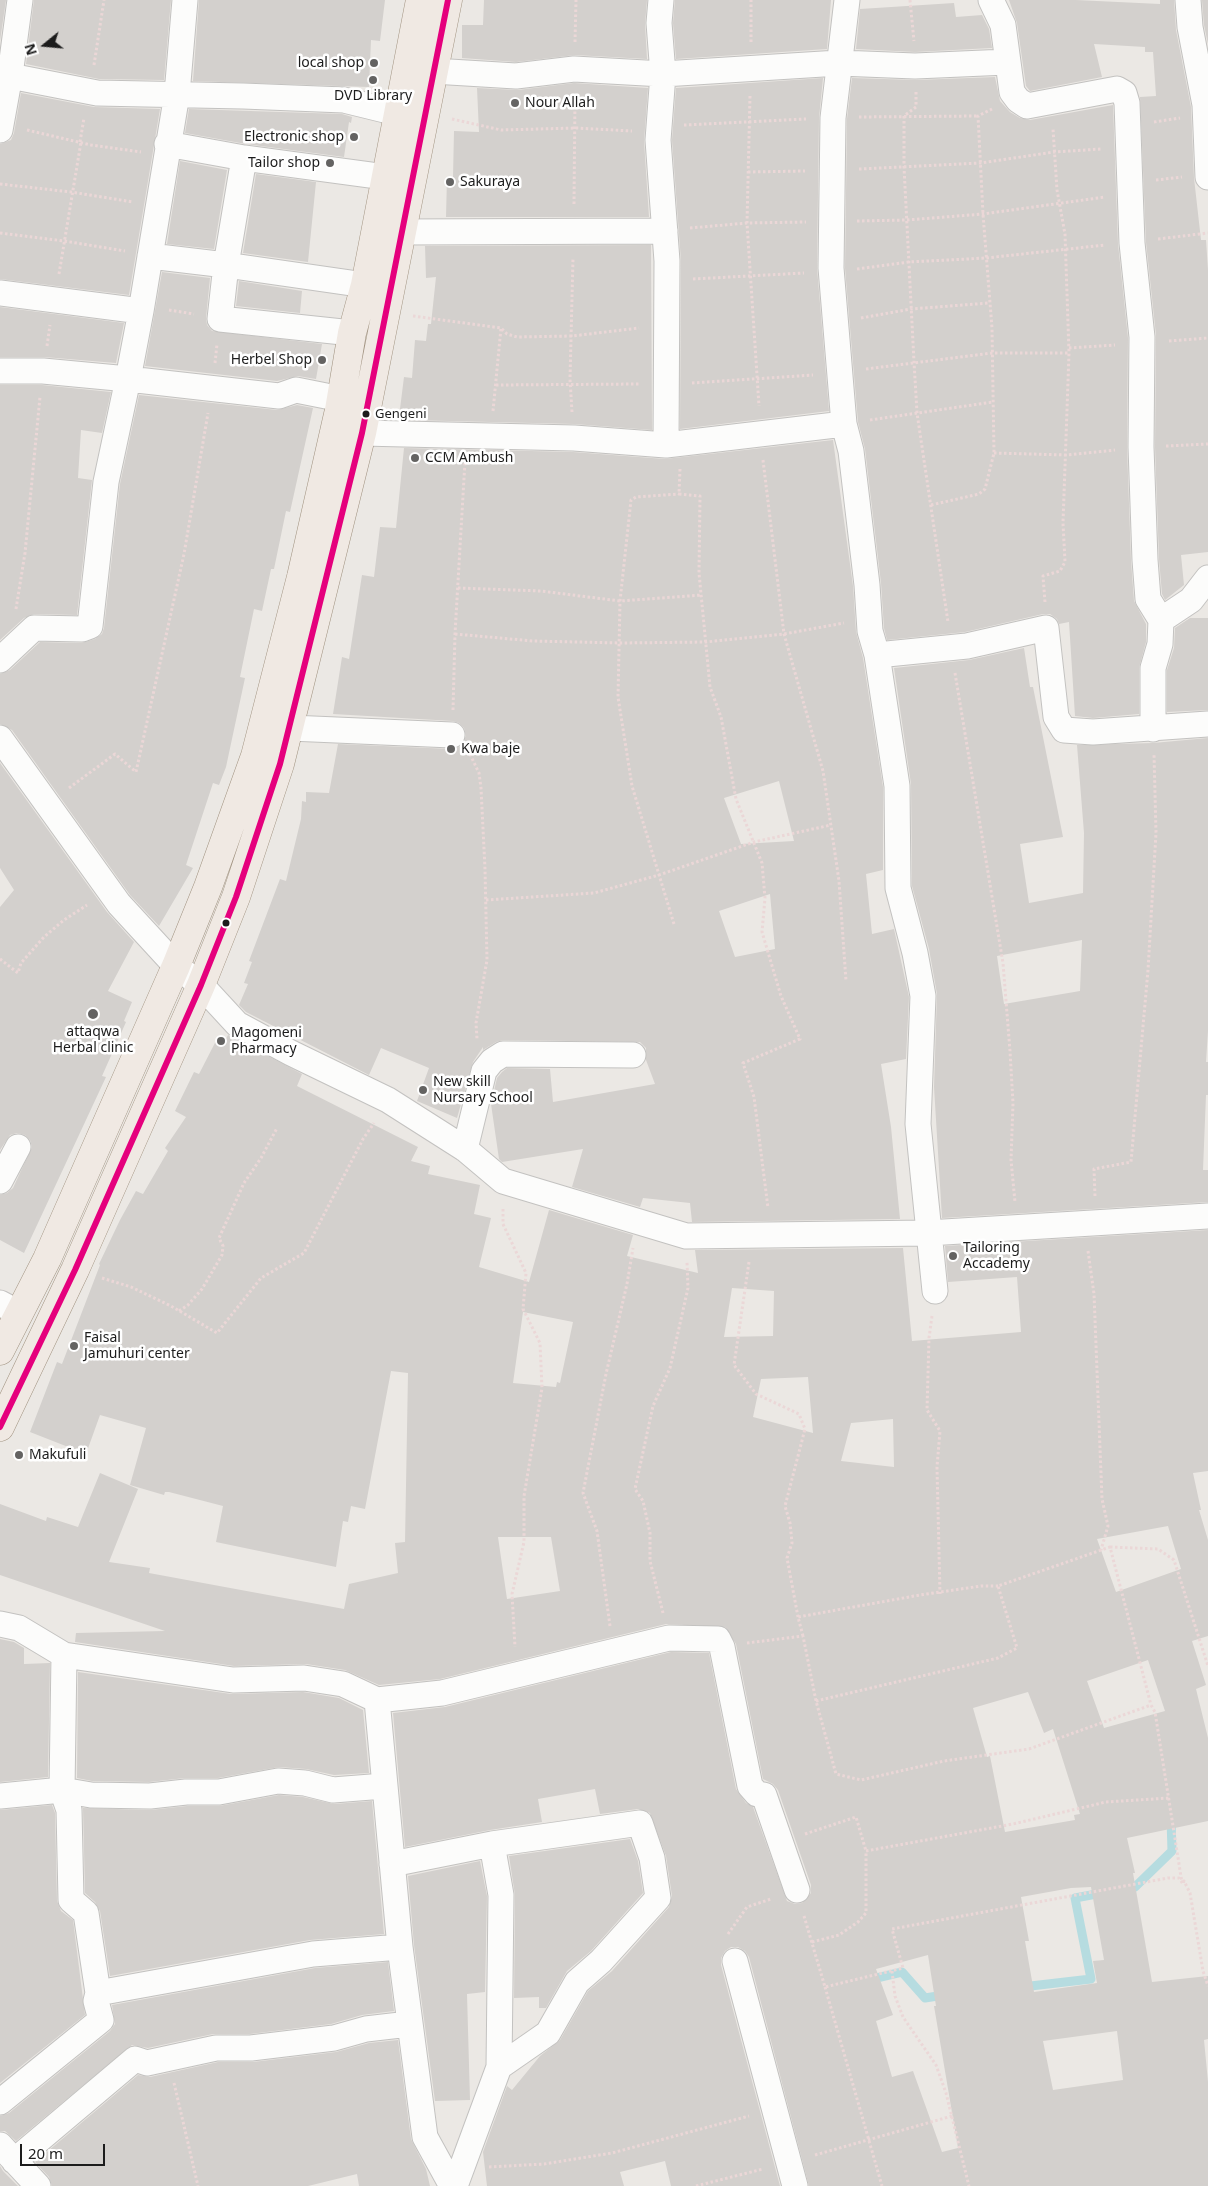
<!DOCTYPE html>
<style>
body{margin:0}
#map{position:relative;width:1208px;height:2186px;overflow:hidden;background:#ebe8e4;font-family:"Noto Sans",sans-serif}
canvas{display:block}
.north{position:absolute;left:20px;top:20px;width:50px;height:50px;-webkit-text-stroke:4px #fff;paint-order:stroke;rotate:253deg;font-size:14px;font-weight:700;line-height:20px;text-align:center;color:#1c1c1c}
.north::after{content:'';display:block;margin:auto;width:18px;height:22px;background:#1c1c1c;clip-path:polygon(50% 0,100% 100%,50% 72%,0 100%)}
.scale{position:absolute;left:20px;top:2144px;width:85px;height:22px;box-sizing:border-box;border:2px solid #1c1c1c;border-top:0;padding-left:6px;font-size:15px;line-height:18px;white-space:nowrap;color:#1c1c1c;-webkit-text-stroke:4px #fff;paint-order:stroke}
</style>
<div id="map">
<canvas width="1208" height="2186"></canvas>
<div class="north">N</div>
<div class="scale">20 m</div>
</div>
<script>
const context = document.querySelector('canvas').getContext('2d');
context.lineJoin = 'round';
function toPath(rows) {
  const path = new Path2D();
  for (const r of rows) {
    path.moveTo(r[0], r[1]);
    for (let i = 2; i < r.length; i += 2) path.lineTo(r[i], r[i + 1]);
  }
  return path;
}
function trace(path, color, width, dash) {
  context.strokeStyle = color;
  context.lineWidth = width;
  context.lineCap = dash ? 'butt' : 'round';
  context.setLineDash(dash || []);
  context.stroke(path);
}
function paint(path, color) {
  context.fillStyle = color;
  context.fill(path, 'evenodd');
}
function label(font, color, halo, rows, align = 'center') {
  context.font = font + ' "Noto Sans",sans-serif';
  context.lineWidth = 5;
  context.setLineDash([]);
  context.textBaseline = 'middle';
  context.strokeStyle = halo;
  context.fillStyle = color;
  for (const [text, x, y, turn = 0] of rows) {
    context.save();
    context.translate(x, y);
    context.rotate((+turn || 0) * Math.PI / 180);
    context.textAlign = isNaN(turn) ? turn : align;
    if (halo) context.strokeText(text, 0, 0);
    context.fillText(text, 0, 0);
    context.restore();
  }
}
const stream = toPath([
 [1125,1889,1135,1887,1172,1851,1171,1818],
 [868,1980,902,1972,925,1998,944,1995],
 [1022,1987,1091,1979,1075,1898,1102,1893]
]);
const building = toPath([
 [0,0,6,0,0,41],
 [34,0,171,0,164,80,99,79,26,64],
 [199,0,385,0,380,41,371,40,369,87,193,81],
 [484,0,647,0,645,24,647,59,575,55,516,62,462,58,462,25,483,25],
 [675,0,831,0,827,49,676,59,673,23],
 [1009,0,1076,0,1160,4,1160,0,1174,0,1176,30,1191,107,1194,178,1201,240,1206,240,1208,270,1208,552,1181,555,1184,585,1165,600,1162,594,1159,559,1155,447,1156,335,1146,242,1140,97,1156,96,1153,52,1145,52,1145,47,1094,44,1102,77,1030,91,1026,86,1017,23],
 [1202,0,1208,0,1208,44,1204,25],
 [954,3,956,17,982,15,989,29,992,48,915,52,856,49,860,9],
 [995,77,1000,101,1010,112,1020,118,1030,120,1113,105,1118,244,1128,338,1127,447,1131,561,1134,601,1146,624,1146,642,1139,668,1139,714,1093,718,1075,716,1069,622,1059,624,1057,619,1050,614,1043,614,965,632,887,640,884,628,881,583,865,449,858,422,845,268,847,119,852,78,916,80],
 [823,78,819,118,817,268,829,411,680,429,681,261,672,140,676,88],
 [574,83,648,88,644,141,649,217,446,217,447,177,453,177,454,131,479,132,477,88,518,90],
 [21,93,94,107,160,109,129,295,0,279,0,144,11,140,14,133],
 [189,109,342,114,352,117,351,123,349,122,344,157,246,144,185,133],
 [180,161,227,170,214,249,167,244],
 [256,174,316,182,308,262,243,253],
 [651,245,652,430,574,424,408,420,399,417,404,377,412,378,415,340,426,341,428,324,431,324,436,277,426,278,425,246],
 [162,272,210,278,206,318,207,325,212,331,322,344,316,379,298,376,277,381,145,366],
 [239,281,302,291,300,313,236,306],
 [0,307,124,323,116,363,44,357,0,357],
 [0,385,42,385,111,392,102,433,81,430,78,478,92,480,77,615,34,614,24,618,0,640],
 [139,395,277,410,297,405,313,408,290,512,286,511,274,569,271,569,262,611,254,609,240,677,245,678,226,767,219,785,213,783,186,865,193,868,159,926,130,895,12,730,0,724,0,674,10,670,40,642,82,643,95,639,102,634,104,628,120,484],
 [833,440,853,586,856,632,863,658,883,787,883,870,866,874,872,934,894,929,909,997,906,1059,881,1064,891,1127,900,1219,692,1222,690,1203,643,1198,640,1207,572,1187,583,1149,502,1162,499,1159,491,1104,497,1078,502,1072,507,1068,550,1069,553,1102,655,1084,646,1060,646,1048,640,1042,503,1040,496,1042,483,1050,483,1047,473,1062,457,1118,417,1101,429,1068,381,1048,369,1075,246,1012,239,1005,248,984,244,983,252,962,249,961,280,879,286,881,301,819,302,801,306,802,306,792,329,793,338,744,451,749,459,747,466,736,464,728,459,723,453,721,333,714,342,657,349,659,362,575,374,577,380,527,396,528,404,448,573,452,665,459],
 [779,781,794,841,741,844,724,798],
 [770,894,775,949,735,957,719,911],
 [1190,618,1208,618,1208,710,1167,712,1167,670,1174,648,1175,628],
 [1024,648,1030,687,1033,687,1063,837,1020,844,1029,903,1083,893,1084,833,1077,745,1153,743,1208,738,1208,1031,1206,1062,1208,1062,1208,1095,1206,1095,1203,1170,1208,1170,1208,1202,942,1218,934,1087,937,994,929,949,912,886,911,784,894,668,969,660],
 [1082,940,1080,991,1004,1004,997,956],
 [0,763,107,912,134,942,108,991,132,1002,124,1021,126,1022,102,1076,106,1077,24,1253,0,1240,0,1195,7,1193,13,1188,32,1147,30,1140,25,1135,17,1133,10,1135,0,1150,0,907,14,890,0,868],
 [228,1035,302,1074,297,1086,418,1147,411,1161,430,1166,428,1174,480,1185,474,1214,491,1218,479,1267,529,1282,549,1210,633,1235,627,1256,698,1273,695,1250,903,1248,912,1341,1021,1332,1017,1277,948,1282,945,1246,1208,1230,1208,1471,1193,1473,1201,1510,1199,1510,1208,1540,1208,1636,1192,1641,1206,1685,1196,1689,1208,1738,1208,1821,1127,1838,1135,1873,1133,1873,1152,1982,1208,1976,1208,2039,1204,2040,1208,2082,1208,2186,809,2186,749,1957,745,1951,738,1947,731,1947,725,1951,721,1958,721,1965,780,2186,671,2186,665,2161,620,2172,624,2186,487,2186,483,2152,507,2086,512,2090,540,2056,560,2040,588,1991,612,1971,669,1907,672,1896,666,1856,650,1813,638,1809,600,1814,595,1789,538,1799,542,1822,490,1830,405,1847,393,1713,445,1707,671,1652,709,1653,736,1789,746,1803,753,1807,787,1901,795,1904,802,1903,811,1893,811,1885,778,1790,773,1784,763,1779,736,1644,725,1627,666,1624,440,1679,379,1685,345,1670,306,1664,234,1666,75,1642,76,1633,165,1631,0,1575,0,1504,46,1521,47,1517,78,1527,100,1473,138,1489,109,1562,150,1568,149,1573,344,1609,349,1584,398,1573,395,1543,405,1542,408,1373,391,1371,365,1509,351,1506,348,1522,343,1521,336,1567,216,1542,223,1506,169,1492,165,1492,164,1495,130,1485,146,1428,100,1415,86,1454,30,1432,57,1362,62,1364,100,1265,99,1264,120,1220,136,1191,143,1194,168,1151,165,1148,186,1117,175,1111,194,1072,199,1074,218,1037,225,1041],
 [732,1288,774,1291,773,1336,724,1337],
 [523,1312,573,1322,560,1383,557,1382,556,1387,513,1383],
 [808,1377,813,1433,753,1417,761,1379],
 [893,1419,894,1467,841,1461,851,1423],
 [1168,1526,1181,1569,1116,1592,1097,1539],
 [498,1537,551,1537,560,1591,507,1599],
 [1148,1660,1165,1711,1104,1728,1087,1681],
 [1028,1692,1044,1733,1053,1729,1080,1814,1074,1815,1075,1820,1005,1832,990,1756,987,1757,973,1708],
 [1091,1887,1104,1960,1093,1961,1097,1983,1034,1992,1025,1941,1029,1941,1021,1897,1071,1888],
 [928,1955,936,2006,934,2006,958,2148,942,2152,913,2071,892,2077,876,2021,893,2015,876,1969],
 [1117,2031,1123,2080,1053,2090,1043,2041],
 [0,1639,14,1642,24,1648,24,1664,50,1663,48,1777,0,1782],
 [78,1672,231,1694,303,1692,339,1698,363,1710,369,1773,334,1775,306,1769,279,1767,218,1778,185,1778,149,1782,92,1781,77,1778],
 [279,1795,303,1797,334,1804,372,1801,384,1934,310,1940,110,1976,100,1911,95,1902,85,1893,83,1808,150,1810,187,1806,219,1806],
 [52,1805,55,1813,57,1901,61,1911,73,1920,85,2015,0,2083,0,1810],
 [630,1839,638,1861,643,1893,591,1951,567,1971,546,2008,539,2008,539,1997,514,1998,515,1895,509,1856],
 [480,1861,487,1896,485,1992,467,1994,470,2100,435,2101,414,1945,408,1876],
 [388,1962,394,2011,362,2015,331,2024,250,2034,213,2034,148,2048,132,2045,16,2141,5,2131,0,2131,0,2116,9,2113,110,2031,115,2024,112,2005,315,1968],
 [398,2040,411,2139,426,2169,430,2186,359,2186,357,2174,308,2186,52,2186,49,2177,35,2162,138,2075,150,2077,218,2062,253,2062,336,2052,369,2043],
 [0,2166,3,2171,18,2186,0,2186]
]);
const path = toPath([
 [910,0,914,41],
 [575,42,576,0],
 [751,42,751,0],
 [94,65,104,0],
 [916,92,916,107,904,116,904,167,914,362,917,413,948,622],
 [750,96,747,223,759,406],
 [859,117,978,116],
 [452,119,501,130,576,128,632,131],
 [1154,122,1180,118],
 [684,125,806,119],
 [27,130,91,145,141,152],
 [80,142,84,118],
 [859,169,981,163,1054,152,1101,149],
 [748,172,805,171],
 [1156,180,1182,177],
 [0,184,71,192,133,202],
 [574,204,575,96],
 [857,221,907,220,983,214,1105,197],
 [690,228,747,223,806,222],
 [0,233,64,241,125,251],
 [1158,239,1208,233],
 [857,269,909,262,986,258,1105,245],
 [59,274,81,142],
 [693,279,804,273],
 [169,310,194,314],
 [413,316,501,328,507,334,517,337,572,336,639,328],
 [861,318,911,309,989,303],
 [1169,341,1208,338],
 [47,346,50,325],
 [1069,348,1115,345],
 [215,363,217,344],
 [866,369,992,353,1069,353],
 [692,383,813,375],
 [496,385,640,384],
 [493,411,501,328],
 [572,412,570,379,573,258],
 [870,420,993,402],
 [1166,446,1208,444],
 [994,453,1066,455,1115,450],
 [763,460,784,634,823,771,839,881,846,981],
 [680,469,679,494,700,496,699,573,710,687,721,717,736,799,762,863,765,898,762,932,781,996,800,1039,743,1063,754,1097,768,1208],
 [931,505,979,494,985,489,994,453,992,328,983,214,978,116,992,109],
 [458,588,541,591,620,601,702,595],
 [1045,602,1043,576,1060,571,1065,562,1063,523,1069,353,1065,234,1057,190,1053,129],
 [16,609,25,553,40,397],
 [455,634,533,641,621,643,706,642,784,634,844,623],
 [955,673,1003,963,1010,1051,1013,1103,1011,1160,1015,1202],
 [453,710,455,634,465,461],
 [470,754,479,773,481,788,485,869,487,960,476,1023,477,1039],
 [69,788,115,754,136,772,184,554,208,413],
 [486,900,594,893,659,875,754,842,831,825],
 [674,924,632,786,618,697,620,601,631,500,636,497,679,494],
 [0,959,18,973,21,963,44,937,64,920,87,905],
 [1095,1196,1094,1169,1131,1162,1148,970,1156,833,1154,754],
 [503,1209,503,1224,526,1273,523,1309,540,1343,542,1388,524,1496,524,1542,512,1594,515,1647],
 [1088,1251,1094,1294,1102,1499,1108,1526,1101,1550],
 [749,1262,734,1365,756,1394,799,1414,805,1429,785,1506,790,1523,792,1543,787,1558,798,1617],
 [102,1278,131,1287,171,1306,217,1333,261,1278,304,1253,363,1139,374,1123],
 [179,1311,188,1305,202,1289,222,1255,223,1246,219,1238,244,1183,261,1158,277,1128],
 [932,1316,929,1338,927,1410,940,1431,937,1467,940,1594],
 [1110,1547,1158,1549,1174,1560,1208,1666],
 [663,1613,650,1561,650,1533,643,1501,635,1489,653,1406,670,1368,688,1288,687,1262],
 [610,1626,597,1531,583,1493,606,1374,627,1284,633,1248],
 [803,1636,798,1617,920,1595,981,1586,998,1586],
 [747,1643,803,1636,816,1701,836,1774,861,1780,944,1761,1029,1749,1151,1705,1155,1712,1182,1883],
 [816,1701,998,1658,1017,1648,998,1586,1110,1547,1151,1705],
 [805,1834,856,1817,866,1851],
 [804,1916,825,1987,903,1968,892,1929,1168,1878,1179,1878,1183,1884,1184,1881,1190,1893,1203,1971,1208,1986],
 [728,1934,747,1907,771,1899],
 [812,1942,839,1935,858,1922,866,1913,866,1851,1013,1824,1106,1802,1169,1798],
 [892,1971,895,1996,903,2017,936,2065,946,2093,969,2186],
 [825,1987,882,2186],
 [174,2083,198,2186],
 [815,2155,952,2116],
 [489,2167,544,2164,612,2153,749,2116],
 [696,2186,763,2169]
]);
const street = toPath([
 [991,0,1003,25,1012,92,1018,100,1027,106,1117,89,1124,93,1127,103,1132,243,1142,337,1141,447,1145,560,1148,599,1161,620],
 [1188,0,1190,27,1205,105,1208,177],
 [433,71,516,76,574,69,663,74,839,63,915,66,1007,62],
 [0,74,97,93,243,96,344,100,397,113],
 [0,130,10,75,20,0],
 [167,144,244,158,385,177],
 [400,232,665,231],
 [150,256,226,265,244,158],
 [0,293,141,311,177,94,185,0],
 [352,333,220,319,226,265,365,285],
 [0,371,43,371,128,379,141,311],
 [844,424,851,451,867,585,870,631,877,655,967,646,1046,628,1056,717,1064,730,1093,732,1208,724],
 [362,433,574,438,666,445,667,261,658,140,663,74,659,23,661,0],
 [666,445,844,424,831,268,833,118,847,0],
 [877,655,897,786,898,888,915,953,923,996,918,1124,935,1291],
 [0,660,34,628,82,629,90,626,106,482,128,379,279,396,296,390,341,399],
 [290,728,452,735],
 [1153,729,1153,668,1160,644,1161,620,1191,600,1208,578],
 [0,738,119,904,176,966,201,985,237,1024,291,1053,388,1100,465,1149,503,1181,686,1236,928,1233,1208,1216],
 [465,1149,484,1071,492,1061,503,1054,633,1055],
 [0,1181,18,1147],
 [0,1303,19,1313],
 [0,1624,19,1628,64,1655,233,1680,304,1678,343,1684,377,1700],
 [64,1655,62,1790,69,1810,71,1900,86,1913,98,1993],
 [0,1796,62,1790,91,1795,150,1796,186,1792,219,1792,278,1781,305,1783,333,1790,384,1786],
 [492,1844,501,1895,499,2067],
 [392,1864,492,1844,640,1823,652,1858,658,1898,601,1961,577,1982,548,2033,499,2067,455,2186],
 [735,1961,795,2186],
 [0,2102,101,2020,96,2001,98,1993,313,1954,400,1947],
 [0,2145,38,2186],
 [14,2161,135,2059,147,2063,216,2048,251,2048,334,2038,366,2029,409,2024],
 [452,2186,425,2137,400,1947,377,1700,442,1693,669,1638,718,1639,722,1647,750,1786,757,1794,764,1795,797,1890]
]);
const primary = toPath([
 [0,1351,47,1259,176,966,208,887,255,756,301,577,339,410,352,333,365,285,420,0],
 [0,1427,75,1270,201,985,236,897,280,764,362,433,448,0]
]);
const bus1 = toPath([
 [0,1427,75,1270,201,985,236,897,280,764,362,433,448,0]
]);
const markers = [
 [374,63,5,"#646362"],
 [373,80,5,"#646362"],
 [515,103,5,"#646362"],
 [354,137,5,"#646362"],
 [330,163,5,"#646362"],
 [450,182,5,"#646362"],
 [322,360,5,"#646362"],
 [366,414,4.5,"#1c1c1c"],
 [415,458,5,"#646362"],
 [451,749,5,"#646362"],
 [226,923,4.5,"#1c1c1c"],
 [93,1014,6,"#646362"],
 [221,1041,5,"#646362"],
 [423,1090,5,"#646362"],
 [953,1256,5,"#646362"],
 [74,1346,5,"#646362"],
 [19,1455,5,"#646362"]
];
const busNames = [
 ["Gengeni",375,414]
];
const poiNames = [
 ["local shop",364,63,"right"],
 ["DVD Library",373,96,"center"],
 ["Nour Allah",525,103],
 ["Electronic shop",344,137,"right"],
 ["Tailor shop",320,163,"right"],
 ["Sakuraya",460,182],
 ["Herbel Shop",312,360,"right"],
 ["CCM Ambush",425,458],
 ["Kwa baje",461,749],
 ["attaqwa",93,1032,"center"],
 ["Herbal clinic",93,1048,"center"],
 ["Magomeni",231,1033],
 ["Pharmacy",231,1049],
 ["New skill",433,1082],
 ["Nursary School",433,1098],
 ["Tailoring",963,1248],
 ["Accademy",963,1264],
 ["Faisal",84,1338],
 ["Jamuhuri center",84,1354],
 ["Makufuli",29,1455]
];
trace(stream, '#b6dce0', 9);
paint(building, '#d3d0cd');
trace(street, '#c3c2c0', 27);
trace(primary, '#a19381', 29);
trace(path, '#ebd7d7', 3, [2.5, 2.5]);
trace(street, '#fcfcfb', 25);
trace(primary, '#f0e9e3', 28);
trace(bus1, '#e5007d', 6);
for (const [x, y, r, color] of markers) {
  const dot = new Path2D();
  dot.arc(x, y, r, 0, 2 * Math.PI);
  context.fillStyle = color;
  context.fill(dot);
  trace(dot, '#fff', 2);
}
label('13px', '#1c1c1c', '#fff', busNames, 'left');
label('14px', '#1c1c1c', '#fff', poiNames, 'left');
</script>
